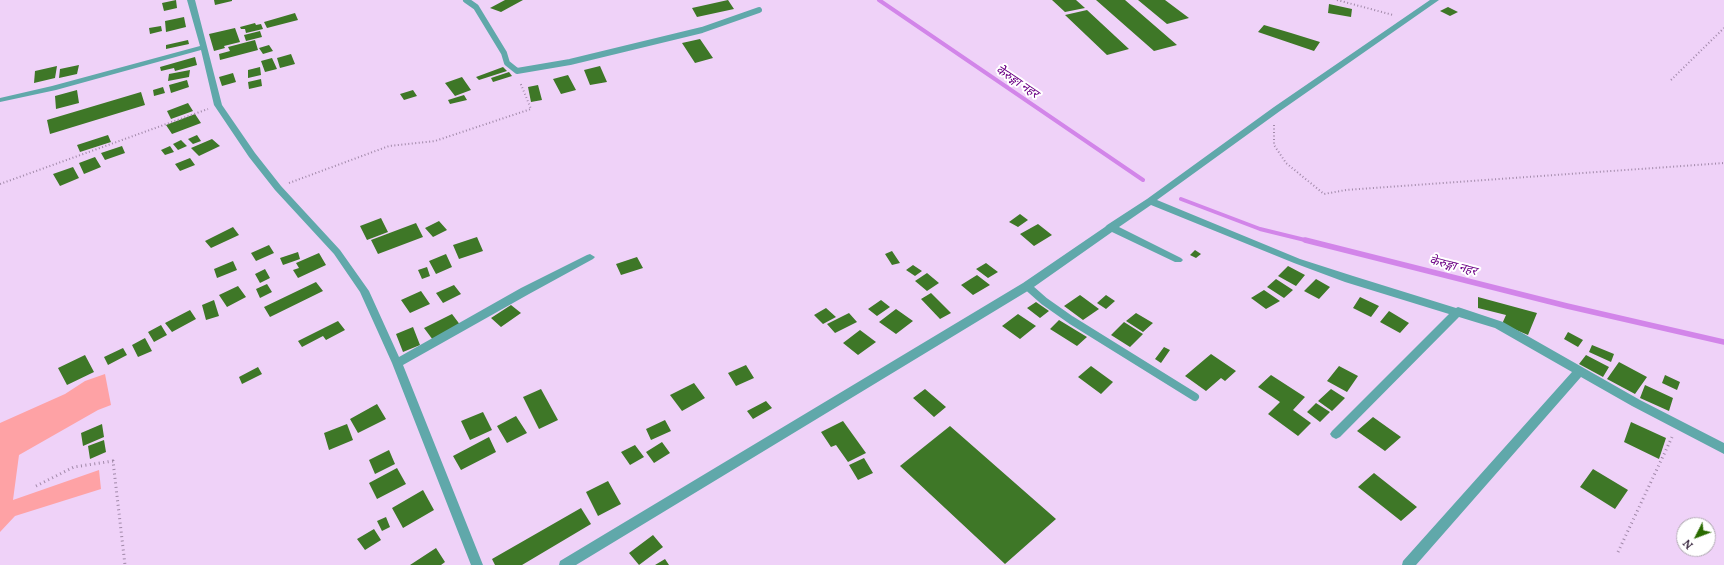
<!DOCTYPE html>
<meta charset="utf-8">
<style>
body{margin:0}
#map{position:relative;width:1724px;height:565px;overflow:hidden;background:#efd2f8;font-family:Lora,serif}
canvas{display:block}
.north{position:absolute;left:1676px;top:517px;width:40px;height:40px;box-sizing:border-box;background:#fff;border:1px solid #b0a9b2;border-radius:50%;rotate:228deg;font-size:11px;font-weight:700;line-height:16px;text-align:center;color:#39273f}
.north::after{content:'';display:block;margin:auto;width:14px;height:18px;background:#2a6b00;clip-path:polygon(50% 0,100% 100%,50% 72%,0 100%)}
</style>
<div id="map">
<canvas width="1724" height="565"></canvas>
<div class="north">N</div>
</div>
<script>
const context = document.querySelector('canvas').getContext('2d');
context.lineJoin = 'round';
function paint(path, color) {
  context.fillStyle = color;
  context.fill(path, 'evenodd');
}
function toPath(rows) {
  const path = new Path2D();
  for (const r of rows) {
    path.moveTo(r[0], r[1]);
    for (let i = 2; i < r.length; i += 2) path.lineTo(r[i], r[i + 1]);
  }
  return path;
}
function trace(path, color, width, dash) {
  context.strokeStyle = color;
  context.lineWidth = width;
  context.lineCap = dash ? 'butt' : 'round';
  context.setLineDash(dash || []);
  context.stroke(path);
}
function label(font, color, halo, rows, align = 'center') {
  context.font = font + ' Lora,"Noto Sans Devanagari",serif';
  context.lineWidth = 4;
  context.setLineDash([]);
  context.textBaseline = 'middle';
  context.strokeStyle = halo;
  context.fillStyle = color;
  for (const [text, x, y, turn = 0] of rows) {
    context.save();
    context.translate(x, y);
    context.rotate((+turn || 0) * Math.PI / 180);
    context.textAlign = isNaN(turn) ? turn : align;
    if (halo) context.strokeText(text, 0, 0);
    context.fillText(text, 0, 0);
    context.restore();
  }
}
const green = toPath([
 [105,374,111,405,98,410,19,455,13,500,99,470,101,489,15,516,0,532,0,423,65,394,85,381]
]);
const streamFar1 = toPath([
 [879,0,1143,180],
 [1181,199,1260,229,1309,241]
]);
const stream = toPath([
 [1305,240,1567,306,1724,342]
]);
const building = toPath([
 [176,0,177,8,164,11,162,3],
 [214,0,232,0,232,1,215,5],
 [505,0,523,0,501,12,490,8],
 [728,0,734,9,697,17,692,8],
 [1052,0,1076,0,1085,8,1065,12],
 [1096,0,1125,0,1177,45,1154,51],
 [1138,0,1165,0,1189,18,1167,24],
 [1329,4,1352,9,1351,17,1328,13],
 [1448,7,1458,12,1450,16,1440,11],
 [1087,10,1129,49,1107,55,1065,15],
 [295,13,298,20,267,28,264,22],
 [184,17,186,27,166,32,165,21],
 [255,23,256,25,261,24,263,29,246,33,245,29,241,29,240,27],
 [1264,25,1291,33,1320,42,1314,51,1258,32],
 [161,26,162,31,150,34,149,28],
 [235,28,240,42,224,46,225,48,214,51,209,34],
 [260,31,262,37,246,41,244,35],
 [700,39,713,58,695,63,682,43],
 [188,40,189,44,166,49,166,45],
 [255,40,258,50,220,60,219,54,230,51,228,47],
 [269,45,273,51,263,54,259,48],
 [291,54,295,64,280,68,277,58],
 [195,57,197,65,175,71,174,68,161,71,160,67],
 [272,58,277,69,265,72,261,61],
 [79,65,77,74,59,78,60,69],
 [57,66,55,78,34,83,35,71],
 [600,66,607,82,590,85,584,70],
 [260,67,261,75,248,78,248,70],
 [503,67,507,71,479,80,476,77],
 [190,70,189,77,168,81,169,74],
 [509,72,512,76,493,82,491,78],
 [233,73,236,82,222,86,219,77],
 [568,75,576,90,561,94,553,79],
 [462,77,471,90,455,96,445,83],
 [261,79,262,86,249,89,248,82],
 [187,80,189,87,171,93,169,85],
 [538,85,542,100,531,102,528,87],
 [163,87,165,93,154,96,153,90],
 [77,90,79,103,56,109,55,96],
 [413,90,417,96,404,100,400,94],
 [141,92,145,105,50,134,47,120],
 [464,95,467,100,450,104,448,100],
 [188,103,193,111,171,119,167,111],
 [195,114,201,123,172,134,166,125],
 [108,135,111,142,80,152,77,145],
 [197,135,201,141,193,144,188,139],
 [212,139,220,146,199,156,191,148],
 [181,140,187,146,178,150,173,144],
 [122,146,125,153,105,160,101,153],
 [170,146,174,152,165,155,161,150],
 [95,157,101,167,84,174,79,163],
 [190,158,195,165,180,171,175,164],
 [73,167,79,178,60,186,53,174],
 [1020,214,1028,220,1018,227,1009,222],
 [381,218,388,232,367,240,360,226],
 [439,221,447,230,433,237,425,228],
 [416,223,423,237,378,254,371,240],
 [1038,224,1052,235,1034,246,1020,234],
 [233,227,239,235,211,248,205,241],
 [477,237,483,251,459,259,453,245],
 [269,245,274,253,256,261,251,253],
 [1195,250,1201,254,1196,258,1190,255],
 [892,251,900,263,892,265,885,254],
 [298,252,300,259,283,265,280,258],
 [319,253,326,265,298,278,293,270,299,268,296,263],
 [446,254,452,267,436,274,429,261],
 [637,257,643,268,621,275,616,264],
 [233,261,237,270,217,278,214,269],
 [986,263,998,272,988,278,976,269],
 [913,265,922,271,915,276,906,270],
 [1288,266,1305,275,1296,286,1278,276],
 [427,267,430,276,422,279,418,270],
 [265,269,270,278,260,283,255,274],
 [927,273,939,283,927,291,915,281],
 [977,275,990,285,973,295,961,285],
 [1276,279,1293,290,1284,298,1267,287],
 [1316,279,1330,287,1319,299,1304,291],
 [316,282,323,291,270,317,264,307],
 [267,284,272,292,260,298,256,289],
 [454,285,461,294,443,303,436,293],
 [238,286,246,297,227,307,219,295],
 [1264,290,1280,301,1266,309,1251,298],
 [421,291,430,304,410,313,401,300],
 [931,293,951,313,940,319,921,299],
 [1080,295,1099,309,1083,320,1064,306],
 [1106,295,1115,301,1106,309,1097,303],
 [1360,297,1379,306,1371,317,1353,308],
 [1478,297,1537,313,1528,335,1502,324,1506,315,1478,308],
 [214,300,219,316,206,320,202,305],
 [881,300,890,307,877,316,868,309],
 [1036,302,1049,311,1040,318,1027,308],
 [511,305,521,313,501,327,491,318],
 [826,308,836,317,823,324,814,315],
 [896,309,913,321,896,334,879,322],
 [190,310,196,319,172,332,165,323],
 [1389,311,1409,323,1400,333,1380,322],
 [849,313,857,322,835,333,827,324],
 [1136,313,1153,323,1143,332,1126,321],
 [452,314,461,326,433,340,424,328],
 [1018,314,1036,326,1020,339,1002,326],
 [1059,320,1087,337,1077,346,1050,329],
 [338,321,345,330,326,340,323,336,302,347,298,341],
 [1124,322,1143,334,1130,347,1111,335],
 [161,325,167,335,154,342,148,332],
 [413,327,420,345,403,352,396,334],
 [860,330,876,342,858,355,843,343],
 [1568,332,1583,340,1578,347,1564,339],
 [145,338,152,351,138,357,132,345],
 [1592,345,1614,354,1611,362,1589,352],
 [1164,347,1170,350,1161,363,1155,359],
 [123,348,127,355,108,365,104,357],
 [1211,354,1236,371,1225,381,1221,378,1206,391,1185,376],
 [85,355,94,372,67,385,58,368],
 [1586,355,1609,367,1603,377,1579,364],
 [1619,362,1647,377,1635,394,1607,379],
 [746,365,754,378,736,386,728,373],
 [1091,366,1113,382,1101,394,1078,377],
 [1339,366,1358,376,1347,392,1327,381],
 [258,367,262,374,242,384,239,377],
 [1271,375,1305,397,1293,410,1311,423,1298,436,1268,414,1280,402,1258,387],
 [1665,375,1680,382,1677,390,1662,383],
 [694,383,705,398,682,411,670,395],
 [1645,385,1673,398,1669,411,1640,398],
 [541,389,558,420,539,429,523,397],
 [925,389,946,407,934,417,913,398],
 [1331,389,1345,398,1332,411,1318,401],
 [766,401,772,408,753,419,747,411],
 [1316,403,1330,412,1320,422,1307,412],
 [377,404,386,419,358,433,350,419],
 [483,412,492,430,470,440,461,421],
 [516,416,527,433,507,443,497,426],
 [1373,417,1401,437,1385,451,1357,431],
 [665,420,671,431,651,440,646,429],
 [843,421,866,453,848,462,836,445,831,447,821,432],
 [1631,422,1666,438,1659,459,1624,442],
 [102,424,104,437,83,446,81,433],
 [347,424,353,440,329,450,324,433],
 [950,426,1056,519,1005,564,900,466],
 [489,437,496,452,461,470,453,456],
 [104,440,106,452,90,459,88,446],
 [662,442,670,453,654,463,646,452],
 [635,445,644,457,630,465,621,452],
 [389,450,395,464,375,474,369,460],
 [864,458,873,473,858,480,849,465],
 [397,468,406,484,377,499,369,483],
 [1593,469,1628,490,1615,509,1580,487],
 [1374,473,1417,507,1401,521,1358,487],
 [608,481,621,504,598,516,586,492],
 [423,490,434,510,403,528,392,508],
 [581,508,591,524,522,565,495,565,492,559],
 [386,517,390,527,382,531,377,521],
 [374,529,381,540,365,550,357,539],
 [653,535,663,547,639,565,629,553],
 [436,548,445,562,441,565,410,565],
 [665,559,669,565,655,565]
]);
const pathFar1 = toPath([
 [1337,0,1393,15],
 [1671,80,1724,28],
 [1274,125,1274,145,1286,163,1324,194,1346,190,1724,163],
 [289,183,389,146,435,141,531,109,520,82],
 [0,184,208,109]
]);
const path = toPath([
 [36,486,74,467,113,461,125,565],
 [1618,552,1673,435]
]);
const serviceFar1 = toPath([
 [466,0,476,7,504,53,507,63,517,71,570,62,702,30,759,10]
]);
const service = toPath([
 [1027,286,1044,301,1071,320,1195,397]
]);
const minor = toPath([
 [187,0,195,0,222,105,255,153,281,186,340,250,369,291,399,357,521,288,587,255,590,254,595,257,593,259,529,294,403,365,483,565,471,565,392,363,360,292,334,254,275,190,249,157,214,105,201,50,56,90,0,102,0,98,52,86,200,46,187,0],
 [1430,0,1439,0,1280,111,1157,200,1300,259,1353,276,1456,308,1458,307,1503,322,1640,400,1724,443,1724,454,1632,406,1581,377,1416,565,1402,565,1403,561,1572,372,1495,328,1459,317,1340,437,1336,439,1332,437,1330,434,1332,431,1449,314,1345,282,1294,263,1151,205,1119,227,1181,258,1183,260,1181,262,1175,262,1112,232,1031,289,576,565,559,565,560,561,1023,283,1105,227,1107,225,1147,199,1274,107,1430,0]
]);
const waterNames = [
 ["केेरुङ्गा नहर",1017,82,34],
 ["केरुङ्गा नहर",1453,266,14]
];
paint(green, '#fea2a5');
trace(streamFar1, '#d285e9', 4);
trace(stream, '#d285e9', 5.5);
paint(building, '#3e7727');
trace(pathFar1, '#a189a9', 2, [1, 2.5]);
trace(path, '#a189a9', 3, [1, 3.5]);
trace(serviceFar1, '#60a8aa', 6);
trace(service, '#60a8aa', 8);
paint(minor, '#60a8aa');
label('italic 12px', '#6e0487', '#fff', waterNames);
</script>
